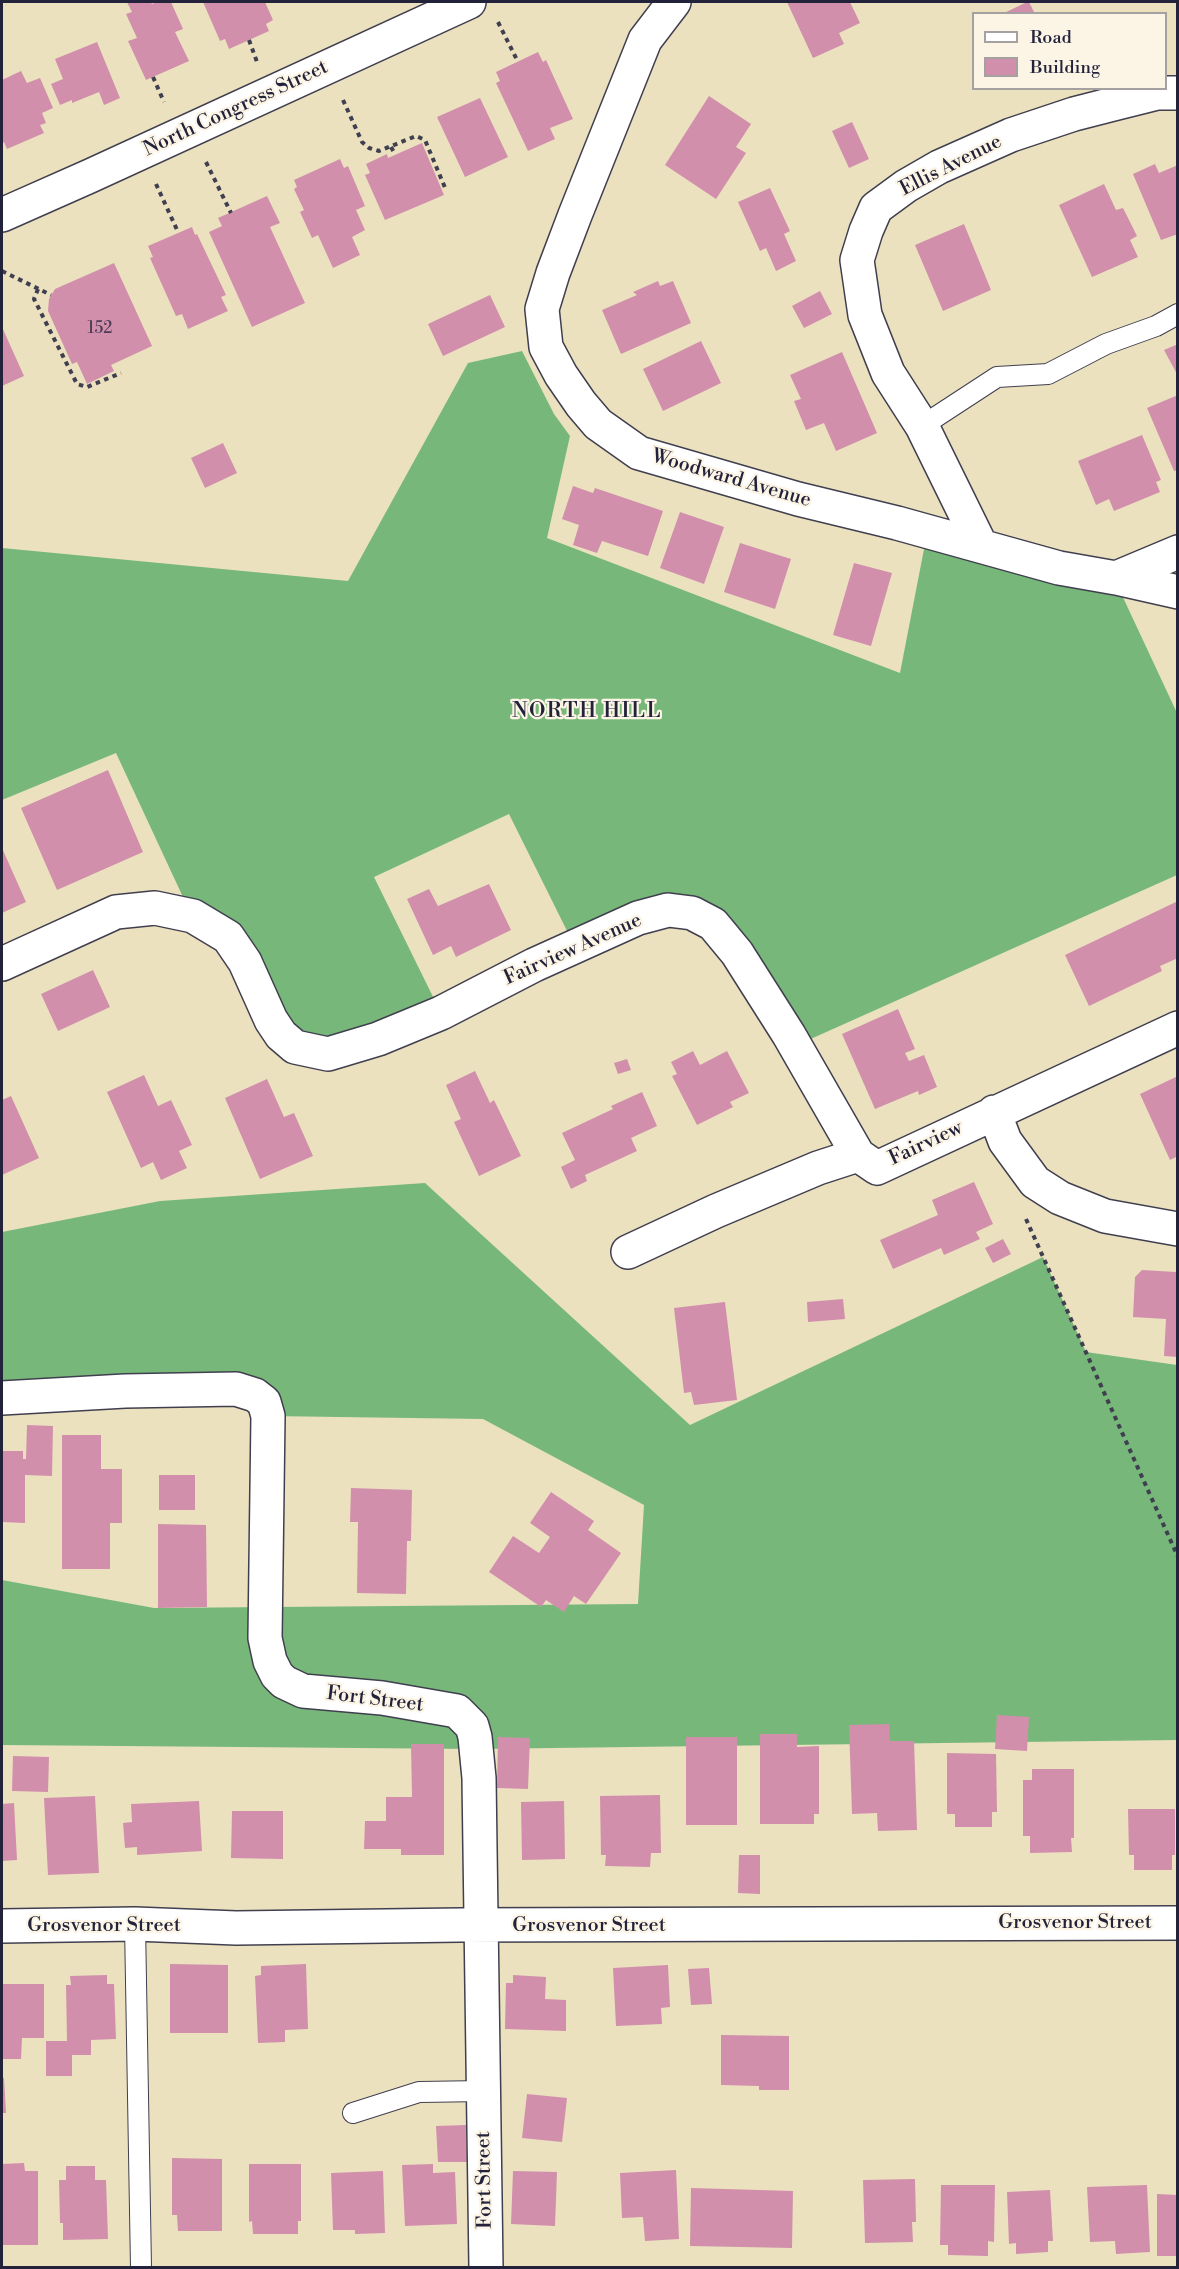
<!DOCTYPE html>
<style>
body{margin:0}
#map{position:relative;width:1179px;height:2269px;overflow:hidden;background:#ebe1bf;font-family:"Libre Bodoni",serif}
canvas{display:block}
.frame{position:absolute;inset:0;border:3px solid #22223b;pointer-events:none}
.legend{position:absolute;left:972px;top:12px;width:195px;height:78px;box-sizing:border-box;background:#fcf5e5;border:2px solid #a5a1a1;margin:0;padding:8px 10px;list-style:none;font-size:18px;color:#22223b}
.legend li{display:flex;align-items:center;gap:12px;height:30px}
.legend b{width:30px;border:2px solid #a5a1a1}
</style>
<div id="map">
<canvas width="1179" height="2269"></canvas>
<div class="frame"></div>
<ul class="legend">
<li><b style="height:8px;background:#fff"></b>Road</li>
<li><b style="height:16px;background:#d18fac"></b>Building</li>
</ul>
</div>
<script>
const context = document.querySelector('canvas').getContext('2d');
context.lineJoin = 'round';
function paint(path, color) {
  context.fillStyle = color;
  context.fill(path, 'evenodd');
}
function toPath(rows) {
  const path = new Path2D();
  for (const r of rows) {
    path.moveTo(r[0], r[1]);
    for (let i = 2; i < r.length; i += 2) path.lineTo(r[i], r[i + 1]);
  }
  return path;
}
function trace(path, color, width, dash) {
  context.strokeStyle = color;
  context.lineWidth = width;
  context.lineCap = dash ? 'butt' : 'round';
  context.setLineDash(dash || []);
  context.stroke(path);
}
function label(font, color, halo, rows, align = 'center') {
  context.font = font + ' "Libre Bodoni",serif';
  context.lineWidth = 4.5;
  context.setLineDash([]);
  context.textBaseline = 'middle';
  context.strokeStyle = halo;
  context.fillStyle = color;
  for (const [text, x, y, turn = 0] of rows) {
    context.save();
    context.translate(x, y);
    context.rotate((+turn || 0) * Math.PI / 180);
    context.textAlign = isNaN(turn) ? turn : align;
    if (halo) context.strokeText(text, 0, 0);
    context.fillText(text, 0, 0);
    context.restore();
  }
}
const forest = toPath([
 [522,351,554,414,570,436,547,538,900,673,924,549,981,546,1113,576,1177,713,1177,875,795,1046,692,913,575,947,509,814,374,877,441,1013,317,1052,189,910,116,753,2,800,2,548,348,581,468,363],
 [425,1183,690,1425,1043,1257,1086,1352,1177,1365,1177,1740,476,1749,2,1745,2,1580,154,1608,638,1604,644,1505,483,1419,268,1416,264,1402,2,1398,2,1232,160,1201]
]);
const building = toPath([
 [127,2,151,2,152,4,157,2,171,2,183,29,175,32,189,61,146,80,128,41,137,38,126,14,132,12],
 [203,2,265,2,273,20,266,24,269,31,229,49,225,39,220,41],
 [787,2,850,2,860,23,839,33,844,44,813,58],
 [1027,2,1029,2,1035,14,1002,14],
 [97,42,120,98,104,105,99,92,72,103,72,100,60,105,51,84,63,79,55,59],
 [538,52,543,62,546,60,573,119,550,128,555,139,528,151,496,83,500,81,496,72],
 [21,71,27,83,40,78,53,108,42,113,46,123,40,125,44,133,7,149,4,142,2,143,2,80],
 [709,96,751,124,736,147,746,153,716,199,665,165],
 [480,98,508,157,465,177,437,117],
 [852,122,869,159,849,168,832,131],
 [422,143,444,195,385,220,365,175,370,173,366,164,387,154,388,158],
 [340,159,344,168,348,166,365,206,356,210,365,230,352,237,360,255,333,268,318,235,312,238,300,212,304,210,294,189,297,187,294,180],
 [1155,164,1159,173,1178,165,1178,234,1161,240,1133,174],
 [1104,184,1116,210,1123,208,1137,236,1130,240,1138,257,1092,277,1059,205],
 [770,188,790,231,784,234,796,261,776,271,766,248,760,251,738,202],
 [267,196,280,223,270,227,305,303,252,327,209,232,222,226,218,218],
 [964,224,991,290,943,311,915,245],
 [192,227,195,235,197,234,226,295,221,297,228,311,188,329,182,314,176,316,150,258,153,257,148,246],
 [114,263,152,346,111,365,114,371,87,384,77,362,72,364,48,311,49,299,55,289],
 [658,281,660,286,673,281,691,323,621,354,602,310,637,295,633,292],
 [820,291,832,314,804,328,792,306],
 [490,295,505,327,443,356,428,324],
 [2,327,24,376,2,386],
 [701,341,721,383,663,411,643,369],
 [1178,344,1178,376,1164,350],
 [842,352,877,433,836,451,824,423,806,430,794,401,801,399,790,375],
 [1178,395,1178,470,1174,471,1147,408],
 [1142,435,1161,480,1156,482,1160,492,1114,511,1109,499,1096,505,1078,461],
 [223,443,237,473,205,488,191,458],
 [573,486,593,493,595,488,663,511,648,556,602,541,597,553,573,545,579,525,562,519],
 [680,512,724,527,704,584,660,568],
 [740,543,791,559,775,609,724,592],
 [854,563,892,573,871,646,833,635],
 [108,770,143,852,57,890,21,808],
 [2,848,26,902,2,913],
 [489,884,511,930,456,957,451,946,433,955,407,899,429,889,438,906],
 [1178,901,1178,958,1160,966,1162,971,1089,1006,1065,955],
 [93,970,110,1007,58,1031,41,994],
 [898,1009,915,1049,905,1053,909,1061,924,1055,937,1087,919,1095,918,1091,875,1109,842,1034],
 [693,1051,700,1065,727,1051,749,1093,730,1102,733,1107,697,1125,672,1076,677,1074,671,1062],
 [627,1059,631,1070,618,1074,614,1063],
 [475,1071,490,1103,494,1100,521,1156,479,1176,454,1122,461,1119,446,1085],
 [144,1075,158,1106,171,1100,192,1145,179,1151,187,1168,161,1180,153,1162,141,1168,107,1092],
 [1178,1076,1178,1156,1170,1160,1140,1094],
 [267,1079,284,1117,294,1113,313,1156,260,1179,225,1098],
 [642,1092,657,1126,631,1138,637,1151,585,1175,587,1181,571,1189,561,1167,575,1160,562,1133,613,1109,611,1106],
 [11,1096,39,1158,2,1175,2,1100],
 [974,1182,993,1224,976,1232,980,1239,944,1255,941,1248,893,1269,880,1240,938,1215,932,1200],
 [1003,1239,1011,1254,993,1263,985,1248],
 [1142,1270,1176,1272,1178,1357,1164,1356,1166,1319,1133,1317,1135,1277],
 [843,1299,845,1319,808,1322,807,1302],
 [725,1302,737,1400,694,1405,691,1392,684,1393,674,1308],
 [27,1425,53,1426,52,1476,25,1475,25,1523,2,1522,2,1451,23,1451,23,1459,26,1459],
 [62,1435,101,1435,101,1469,122,1469,122,1523,110,1523,110,1569,62,1569],
 [159,1475,195,1475,195,1510,159,1510],
 [351,1488,412,1490,411,1541,407,1541,406,1594,357,1593,358,1522,350,1522],
 [551,1492,594,1521,588,1530,621,1553,586,1604,574,1596,564,1612,546,1600,541,1607,489,1572,513,1536,539,1553,550,1537,530,1523],
 [158,1524,206,1525,207,1607,158,1608],
 [997,1715,1029,1717,1027,1751,995,1749],
 [889,1724,890,1741,914,1741,917,1830,878,1831,877,1813,852,1814,849,1725],
 [760,1734,797,1734,797,1747,819,1746,819,1814,814,1814,814,1824,760,1824],
 [498,1737,530,1738,528,1789,497,1788],
 [686,1737,737,1737,737,1825,686,1825],
 [411,1744,444,1744,444,1855,401,1855,401,1849,364,1849,365,1821,386,1821,386,1797,412,1797],
 [947,1753,996,1754,997,1812,992,1812,992,1827,955,1827,955,1814,947,1814],
 [13,1756,49,1757,48,1792,12,1791],
 [1032,1769,1074,1769,1074,1838,1071,1838,1072,1852,1030,1853,1030,1836,1023,1836,1023,1780,1032,1780],
 [660,1795,661,1853,651,1853,650,1867,605,1866,606,1855,601,1855,600,1796],
 [95,1796,99,1873,48,1875,44,1798],
 [199,1801,202,1851,137,1855,137,1847,125,1848,123,1823,132,1822,131,1804],
 [564,1801,565,1859,522,1860,521,1802],
 [14,1803,17,1860,2,1861,2,1804],
 [1128,1809,1175,1809,1175,1855,1172,1855,1172,1870,1134,1870,1134,1855,1129,1855],
 [232,1811,283,1811,283,1859,231,1858],
 [739,1855,760,1855,760,1894,738,1893],
 [170,1964,228,1965,228,2033,170,2033],
 [306,1964,308,2029,285,2030,285,2042,258,2043,255,1976,261,1975,261,1966],
 [668,1965,670,2007,661,2008,662,2024,616,2026,613,1968],
 [709,1968,712,2004,691,2005,688,1969],
 [107,1975,107,1984,114,1984,116,2039,91,2040,91,2055,72,2055,72,2076,46,2076,46,2041,67,2041,66,1985,71,1985,70,1976],
 [513,1975,546,1977,545,1999,566,2000,566,2031,505,2029,506,1983,513,1983],
 [2,1984,44,1984,44,2038,22,2038,21,2059,2,2059],
 [721,2035,789,2036,789,2090,759,2090,759,2086,721,2085],
 [2,2078,4,2078,6,2113,2,2113],
 [527,2094,567,2098,562,2142,522,2138],
 [466,2125,467,2162,438,2162,436,2126],
 [172,2158,222,2159,222,2231,178,2231,177,2215,172,2215],
 [24,2163,25,2171,38,2171,38,2245,2,2245,2,2164],
 [249,2164,301,2164,301,2221,298,2221,298,2234,253,2234,252,2221,249,2222],
 [433,2164,433,2173,455,2172,457,2224,405,2226,402,2165],
 [66,2166,95,2166,95,2180,106,2180,108,2239,63,2240,63,2223,60,2223,59,2180,66,2180],
 [676,2170,679,2239,645,2241,643,2217,622,2218,620,2173],
 [383,2171,385,2233,355,2234,355,2230,333,2230,331,2173],
 [513,2171,557,2172,555,2226,511,2224],
 [915,2179,916,2222,912,2222,913,2242,865,2243,863,2180],
 [941,2185,995,2185,994,2242,988,2241,988,2256,948,2255,948,2245,940,2245],
 [1147,2185,1150,2252,1116,2254,1115,2241,1090,2242,1087,2187],
 [691,2188,793,2191,792,2248,690,2246],
 [1050,2190,1053,2241,1048,2241,1048,2252,1016,2254,1016,2243,1009,2244,1007,2192],
 [1157,2194,1178,2195,1178,2256,1157,2256]
]);
const path = toPath([
 [498,22,518,62],
 [249,40,257,62],
 [153,77,164,102],
 [343,100,362,142,369,148,379,151,416,136,425,140,446,190],
 [391,147,395,154],
 [206,162,231,213],
 [156,184,178,232],
 [2,271,51,295],
 [38,289,34,299,77,384,87,387,121,373],
 [1026,1219,1178,1557]
]);
const service = toPath([
 [922,426,997,377,1048,374,1106,344,1156,326,1178,314],
 [135,1924,141,2268],
 [353,2113,419,2092,484,2091]
]);
const minor = toPath([
 [674,2,645,40,575,215,553,273,542,309,546,347,561,375,581,404,598,424,639,453,798,499,897,523,1059,568,1116,578,1178,592],
 [2,215,90,176,469,2],
 [981,546,922,426,888,373,865,315,857,260,866,231,876,208,906,186,939,167,1011,135,1074,114,1117,103,1157,93,1178,93],
 [1116,578,1178,552],
 [2,964,116,912,155,908,193,916,228,937,245,962,271,1020,281,1035,295,1047,328,1054,378,1039,441,1013,534,965,638,918,668,910,692,913,713,924,737,953,789,1035,858,1155,877,1168,1178,1028],
 [994,1112,1005,1141,1035,1182,1060,1198,1105,1216,1178,1229],
 [628,1252,716,1211,818,1168,858,1155],
 [2,1398,125,1391,236,1389,255,1395,264,1402,268,1416,265,1638,270,1661,277,1675,284,1682,303,1691,382,1698,457,1711,472,1726,475,1737,479,1778,486,2268],
 [2,1926,135,1924,236,1928,460,1925,1178,1923]
]);
const numberNames = [
 ["152",100,329]
];
const streetNames = [
 ["North Congress Street",236,109,-25],
 ["Ellis Avenue",951,166,-27],
 ["Woodward Avenue",731,479,16],
 ["Fairview Avenue",573,950,-24],
 ["Fairview",926,1144,-25],
 ["Fort Street",375,1700,7],
 ["Grosvenor Street",1075,1923],
 ["Grosvenor Street",104,1926],
 ["Grosvenor Street",589,1926],
 ["Fort Street",485,2180,-91]
];
const neighbourhoodNames = [
 ["NORTH HILL",587,712]
];
paint(forest, '#77b87a');
paint(building, '#d18fac');
trace(service, '#403f4f', 22);
trace(minor, '#403f4f', 36);
trace(path, '#403f4f', 4, [4.5, 4.5]);
trace(service, '#fff', 20);
trace(minor, '#fff', 33);
label('16px', '#4e3d57', null, numberNames);
label('20px', '#22223b', '#fcf5e5', streetNames);
context.letterSpacing = '1.5px';
label('21px', '#22223b', '#fcf5e5', neighbourhoodNames);
context.letterSpacing = '0px';
</script>
